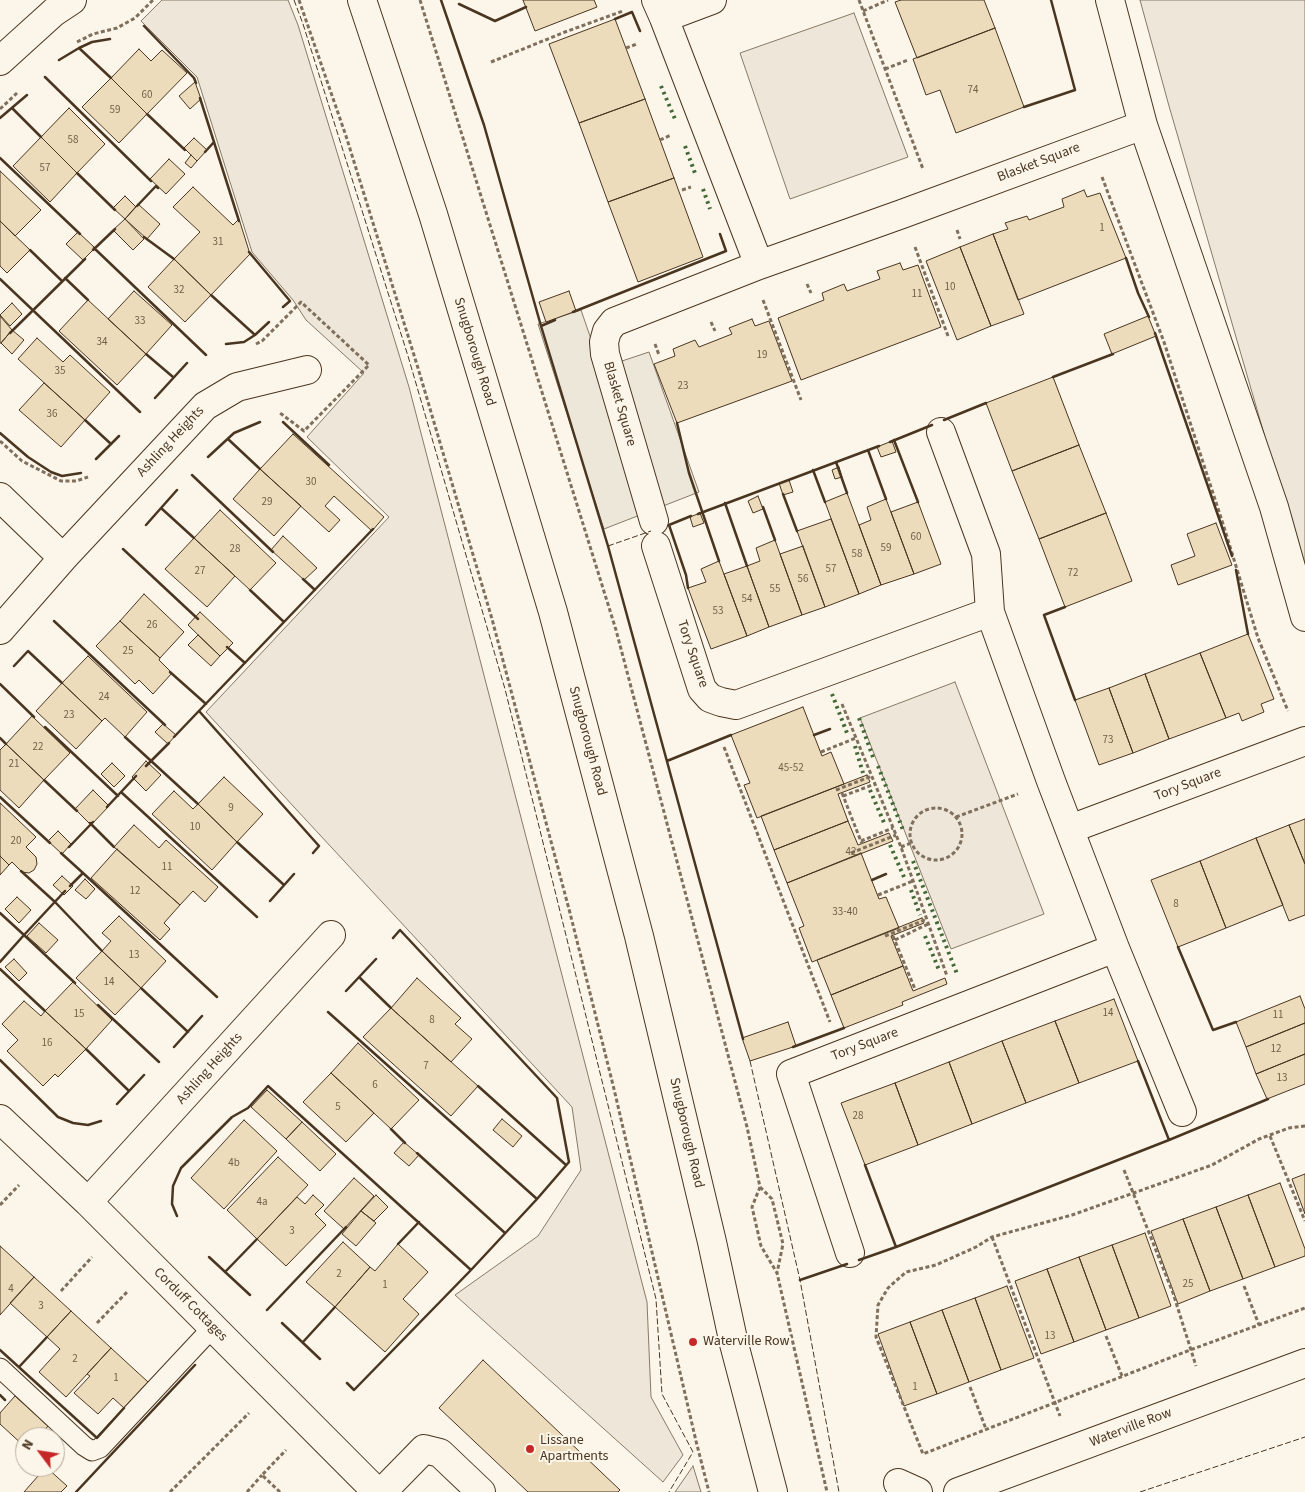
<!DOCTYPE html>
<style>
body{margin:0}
#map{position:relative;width:1305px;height:1492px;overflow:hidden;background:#fbf6e9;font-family:"Source Sans 3",sans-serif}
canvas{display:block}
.north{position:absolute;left:15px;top:1427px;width:50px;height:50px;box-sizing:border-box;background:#fbf6e9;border:1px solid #b4a999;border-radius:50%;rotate:301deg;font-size:14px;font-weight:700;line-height:20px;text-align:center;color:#4a3520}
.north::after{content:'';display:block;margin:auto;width:18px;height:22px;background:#c62828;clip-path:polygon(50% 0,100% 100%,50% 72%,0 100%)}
</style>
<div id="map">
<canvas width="1305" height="1492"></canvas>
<div class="north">N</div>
</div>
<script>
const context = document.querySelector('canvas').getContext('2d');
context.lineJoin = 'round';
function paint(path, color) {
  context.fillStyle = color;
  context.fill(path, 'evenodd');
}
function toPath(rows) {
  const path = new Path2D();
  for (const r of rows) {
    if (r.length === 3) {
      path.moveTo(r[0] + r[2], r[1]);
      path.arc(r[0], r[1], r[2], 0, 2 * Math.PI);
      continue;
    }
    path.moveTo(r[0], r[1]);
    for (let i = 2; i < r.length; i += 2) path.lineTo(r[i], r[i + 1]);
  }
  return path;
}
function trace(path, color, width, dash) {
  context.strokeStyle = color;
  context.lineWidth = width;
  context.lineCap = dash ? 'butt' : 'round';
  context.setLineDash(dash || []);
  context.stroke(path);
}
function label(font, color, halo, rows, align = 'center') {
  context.font = font + ' "Source Sans 3",sans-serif';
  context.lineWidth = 4;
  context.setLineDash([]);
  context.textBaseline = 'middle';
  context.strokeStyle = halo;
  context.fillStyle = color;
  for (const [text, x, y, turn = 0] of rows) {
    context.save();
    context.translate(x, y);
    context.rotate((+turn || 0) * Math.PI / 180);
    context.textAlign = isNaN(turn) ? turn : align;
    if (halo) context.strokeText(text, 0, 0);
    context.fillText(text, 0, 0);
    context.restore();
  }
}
const green = toPath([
 [162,0,288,0,298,25,409,387,647,1302,651,1397,683,1455,663,1482,455,1295,538,1236,581,1170,572,1107,206,712,389,517,307,437,364,373,306,320,293,300,252,252,197,77,141,21,162,0],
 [1140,0,1305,0,1305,575,1169,106,1140,0],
 [854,13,908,157,790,199,740,53,854,13],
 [955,682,1044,914,951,949,860,718,955,682],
 [693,1466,701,1492,675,1492,693,1466]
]);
const parking = toPath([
 [581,310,601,368,649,352,699,492,604,529,538,324,581,310]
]);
const building = toPath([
 [523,0,594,0,597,7,535,31,523,0],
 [901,0,984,0,995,28,917,58,895,2,901,0],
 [615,19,645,99,579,123,549,44,615,19],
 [995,28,1024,107,956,133,940,90,926,95,913,59,995,28],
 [139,49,151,61,162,50,187,73,147,114,111,78,139,49],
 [111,78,147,114,119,143,82,107,111,78],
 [195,82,201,99,190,109,179,96,195,82],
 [645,99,674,178,608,202,579,123,645,99],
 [69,108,105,144,77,173,41,137,69,108],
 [41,137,77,173,50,202,13,166,41,137],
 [194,138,207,150,197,161,184,148,194,138],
 [191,155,197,161,191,168,185,163,191,155],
 [169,159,185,174,166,194,150,179,169,159],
 [0,171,41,210,15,236,0,221,0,171],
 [674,178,703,257,638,282,608,202,674,178],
 [193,187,233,225,239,219,250,254,211,295,174,259,200,232,173,207,193,187],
 [1084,190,1087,197,1100,193,1126,258,1018,300,993,234,1008,229,1005,223,1027,216,1029,220,1064,207,1062,199,1084,190],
 [125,196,136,207,125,219,113,208,125,196],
 [138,204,160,224,147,239,125,219,138,204],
 [125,219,144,239,133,250,113,230,125,219],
 [0,221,30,250,7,273,0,266,0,221],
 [78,232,95,248,83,260,66,244,78,232],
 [993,234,1024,314,991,326,960,247,993,234],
 [960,247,991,326,957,340,926,261,960,247],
 [174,259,211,295,185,322,148,287,174,259],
 [900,263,903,270,918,265,941,327,801,380,778,318,824,300,822,293,844,284,847,291,880,279,877,271,900,263],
 [134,291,172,325,146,354,108,319,134,291],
 [569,291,576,311,546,322,539,302,569,291],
 [88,300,146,354,117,385,59,331,88,300],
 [12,303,22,314,10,326,0,315,12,303],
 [0,316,12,330,1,343,0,343,0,316],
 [1148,316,1156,336,1112,354,1104,334,1148,316],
 [752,319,755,326,769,321,792,381,677,423,654,364,675,356,673,349,695,340,699,347,732,334,729,328,752,319],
 [12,330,24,340,12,354,1,343,12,330],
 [37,338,63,362,70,355,110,392,85,420,18,359,37,338],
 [1053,377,1079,445,1012,471,986,403,1053,377],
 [44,383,85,420,61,447,19,410,44,383],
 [293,434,384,517,372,531,334,496,325,506,340,520,329,532,260,469,293,434],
 [892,441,896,452,881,457,877,447,892,441],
 [1079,445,1106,513,1039,539,1012,471,1079,445],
 [839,467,842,477,835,479,832,470,839,467],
 [260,469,301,506,274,536,233,499,260,469],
 [789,480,793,492,783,495,779,483,789,480],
 [847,493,881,585,859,594,825,502,847,493],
 [758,496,763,509,753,513,748,501,758,496],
 [886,499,914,574,881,585,859,525,871,520,867,507,886,499],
 [918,502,941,564,914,574,891,512,918,502],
 [220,510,276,563,250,590,194,538,220,510],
 [700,513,704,523,693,527,690,517,700,513],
 [1106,513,1132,581,1065,607,1039,539,1106,513],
 [831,519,859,594,825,607,797,531,831,519],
 [1216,523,1232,565,1178,585,1171,565,1195,556,1187,534,1216,523],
 [283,536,317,568,304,580,271,550,283,536],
 [194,538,235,576,207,607,165,569,194,538],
 [775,540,802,615,769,627,747,566,760,561,756,548,775,540],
 [803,546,825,607,802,615,780,554,803,546],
 [719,561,747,636,711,649,688,588,706,582,701,569,719,561],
 [747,566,769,627,747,636,724,574,747,566],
 [144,594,184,632,160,658,120,621,144,594],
 [200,612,233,643,220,656,188,625,200,612],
 [120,621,160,658,159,660,172,673,153,694,139,680,135,684,96,646,120,621],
 [1248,634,1274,699,1261,704,1264,712,1242,721,1239,713,1226,718,1200,653,1248,634],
 [198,635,220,656,211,666,188,645,198,635],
 [1200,653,1226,718,1169,739,1145,674,1200,653],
 [88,656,147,712,125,737,105,718,102,721,62,683,88,656],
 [1145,674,1169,739,1133,753,1109,688,1145,674],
 [62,683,102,721,76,749,36,711,62,683],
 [1109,688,1133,753,1099,765,1075,700,1109,688],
 [803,707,822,756,831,752,844,784,757,818,744,785,750,783,731,735,803,707],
 [32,716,70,753,44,780,6,744,32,716],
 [163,724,176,735,168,744,155,732,163,724],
 [6,744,44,780,19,808,0,790,0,750,6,744],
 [146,761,161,775,146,791,132,777,146,761],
 [112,763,125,776,114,787,101,774,112,763],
 [867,775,870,782,838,794,848,821,774,850,761,816,867,775],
 [224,777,263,814,237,842,198,804,224,777],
 [93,790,109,806,91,825,75,809,93,790],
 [174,791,193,809,198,804,237,842,212,870,152,814,174,791],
 [0,803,36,837,26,847,36,857,37,864,34,870,29,873,22,872,12,862,9,865,0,856,0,803],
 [1305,819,1305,864,1289,825,1305,819],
 [848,821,858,845,889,833,893,841,787,883,774,850,848,821],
 [134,825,159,848,166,840,218,887,205,902,193,891,180,905,114,847,134,825],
 [1289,825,1305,864,1305,915,1289,921,1256,838,1289,825],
 [58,831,71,844,62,854,48,841,58,831],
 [1256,838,1283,905,1226,928,1200,861,1256,838],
 [117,849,180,905,164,923,170,929,160,940,91,878,117,849],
 [861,853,879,899,886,897,899,928,812,962,799,928,804,926,787,883,861,853],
 [0,856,9,865,0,875,0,856],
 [1200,861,1226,928,1178,947,1151,880,1200,861],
 [62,876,73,886,64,895,53,885,62,876],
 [85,879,95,889,86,899,75,890,85,879],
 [17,897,31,910,19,923,5,909,17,897],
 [119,916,166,961,141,988,102,951,111,941,102,933,119,916],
 [922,918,924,923,891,936,903,966,831,995,817,960,922,918],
 [39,923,58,940,46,953,27,936,39,923],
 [102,951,141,988,115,1015,76,978,102,951],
 [14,959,27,973,19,981,5,967,14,959],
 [903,966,913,991,945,978,947,984,902,1002,903,1005,844,1028,831,995,903,966],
 [417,978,461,1018,455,1024,472,1039,451,1062,391,1008,417,978],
 [73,982,112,1020,86,1049,45,1011,73,982],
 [1300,996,1305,1009,1305,1023,1246,1047,1236,1022,1300,996],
 [1114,999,1138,1061,1079,1083,1055,1021,1114,999],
 [24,1001,41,1016,45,1011,86,1049,58,1077,55,1074,43,1086,7,1051,18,1040,2,1024,24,1001],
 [391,1008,478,1086,451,1116,363,1037,391,1008],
 [1055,1021,1079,1083,1026,1103,1002,1041,1055,1021],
 [788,1022,796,1046,750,1061,742,1038,788,1022],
 [1305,1023,1305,1054,1256,1074,1246,1047,1305,1023],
 [1002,1041,1026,1103,972,1124,949,1062,1002,1041],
 [358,1043,419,1100,391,1129,331,1073,358,1043],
 [1305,1054,1305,1084,1267,1099,1256,1074,1305,1054],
 [949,1062,972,1124,918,1145,895,1083,949,1062],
 [331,1073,374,1113,346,1142,303,1102,331,1073],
 [895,1083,918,1145,865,1165,841,1103,895,1083],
 [267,1090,302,1122,286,1139,251,1107,267,1090],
 [502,1119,522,1136,513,1147,493,1130,502,1119],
 [244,1120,277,1151,224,1209,191,1178,244,1120],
 [302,1122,336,1154,320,1171,286,1139,302,1122],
 [404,1142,419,1155,409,1166,394,1153,404,1142],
 [278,1157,308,1185,257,1239,227,1210,278,1157],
 [1305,1174,1305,1214,1292,1179,1305,1174],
 [354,1178,374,1196,344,1229,324,1211,354,1178],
 [1280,1183,1305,1249,1305,1256,1275,1267,1248,1195,1280,1183],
 [313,1195,324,1205,315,1214,326,1225,286,1266,257,1239,297,1197,305,1204,313,1195],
 [376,1195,388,1207,374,1221,361,1211,376,1195],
 [1248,1195,1275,1267,1243,1279,1216,1207,1248,1195],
 [1216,1207,1243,1279,1210,1291,1183,1219,1216,1207],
 [361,1211,376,1223,356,1246,342,1234,361,1211],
 [1183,1219,1210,1291,1178,1304,1151,1231,1183,1219],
 [1145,1233,1171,1306,1139,1318,1112,1245,1145,1233],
 [343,1242,370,1267,335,1307,306,1282,343,1242],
 [398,1244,428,1272,403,1299,419,1314,385,1352,335,1307,370,1267,375,1271,398,1244],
 [1112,1245,1139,1318,1106,1330,1079,1257,1112,1245],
 [0,1246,34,1277,0,1315,0,1246],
 [1079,1257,1106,1330,1074,1342,1047,1269,1079,1257],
 [1047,1269,1074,1342,1041,1354,1015,1281,1047,1269],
 [34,1277,71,1311,47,1337,10,1303,34,1277],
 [1007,1286,1034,1358,1001,1370,975,1298,1007,1286],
 [975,1298,1001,1370,969,1382,942,1310,975,1298],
 [942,1310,969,1382,937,1394,910,1322,942,1310],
 [71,1311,111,1348,66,1397,39,1372,60,1349,47,1337,71,1311],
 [910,1322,937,1394,904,1406,878,1334,910,1322],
 [111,1348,148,1382,124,1408,113,1398,98,1414,74,1393,90,1376,87,1374,111,1348],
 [483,1360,620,1490,618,1492,528,1492,439,1408,483,1360],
 [15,1396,48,1426,39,1437,25,1437,25,1447,0,1424,0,1413,15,1396],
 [46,1467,67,1486,61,1492,24,1492,46,1467]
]);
const path = toPath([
 [299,0,346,136,418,368,492,619,570,913,614,1089,696,1441,709,1492],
 [420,0,616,630,747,1127,760,1187,752,1207,761,1246,777,1273,827,1492],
 [859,0,923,169],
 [863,11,888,0],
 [77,42,93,34,117,28,135,18,153,0],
 [626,48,637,44],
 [491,62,565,32,623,11],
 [885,69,908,60],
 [0,109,17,93],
 [660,140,671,135],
 [1102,177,1164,342,1224,527,1258,638,1288,711],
 [682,190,691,187],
 [957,230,960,239],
 [915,247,948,336],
 [807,284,811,293],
 [763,300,801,400],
 [711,322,715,331],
 [256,344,262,341,301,302,369,365,304,431,280,413],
 [655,344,659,355],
 [0,441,22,461,61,481,76,481,88,477],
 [842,704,901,847,947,976],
 [724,747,830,1022],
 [821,752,856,738],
 [836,790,872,776],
 [842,793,862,844],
 [843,796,875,784],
 [936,834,26],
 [956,817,1018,794],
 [861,841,893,828],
 [901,847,911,843],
 [851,853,896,835],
 [878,895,913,881],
 [885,936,927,919],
 [893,936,915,989],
 [895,940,928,924],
 [1305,1126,1289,1128,1259,1139,1212,1165,1072,1215,992,1237,976,1247,936,1265,906,1272,888,1288,878,1305,876,1337,923,1454,1190,1350,1305,1308],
 [1270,1136,1305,1221],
 [1124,1170,1173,1293,1196,1366],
 [760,1187,772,1199,783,1244,777,1273],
 [0,1205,19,1185],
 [992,1237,1060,1416],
 [1244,1286,1259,1325],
 [61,1291,92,1257],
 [97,1323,128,1291],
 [1106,1336,1122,1376],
 [970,1387,986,1429],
 [170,1492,249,1413],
 [247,1492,262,1475],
 [280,1492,262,1475,286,1450]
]);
const service = toPath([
 [0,1368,84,1446,92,1451,100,1448,213,1327]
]);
const minor = toPath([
 [656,0,664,18,759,265],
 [1110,0,1143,125,1274,507,1305,617],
 [664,18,712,0],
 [0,61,54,12,72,0],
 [941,432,986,554,990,612,1051,781,1115,948,1182,1112],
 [0,497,63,558],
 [654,521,605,354,604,342,607,331,614,322,759,265,902,214,1143,125],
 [656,546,702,689,710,698,721,702,736,705,990,612],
 [0,630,63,558,205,406,237,387,307,370],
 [1070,829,1305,741],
 [0,1119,88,1202,377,1492],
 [88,1202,331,935],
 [850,1253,791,1074,1115,948],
 [898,1483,918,1492],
 [382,1492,424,1449,440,1453,481,1492],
 [958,1492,1305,1363]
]);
const secondary = toPath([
 [362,0,433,214,553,612,639,936,712,1242,734,1344,773,1492]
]);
const hedge = toPath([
 [661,86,675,119],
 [685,146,696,176],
 [703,189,710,209],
 [832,694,847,733],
 [859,718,874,760],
 [855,746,863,773],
 [878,766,903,830],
 [870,790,885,825],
 [890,845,904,877],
 [913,861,957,974],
 [911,890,920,915],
 [925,936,939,970]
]);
const fence = toPath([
 [294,0,303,24,408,356,505,689,656,1299,662,1394,693,1452,669,1492],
 [608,546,651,531],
 [750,1061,800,1280,839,1492],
 [1140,1492,1305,1437]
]);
const wall = toPath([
 [441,0,484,125,541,326,608,546,743,1039],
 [459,4,495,21,526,7],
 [615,19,632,12,640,31],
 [144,26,194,78,196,83],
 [79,48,111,78],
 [59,60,79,48,92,42,110,39],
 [45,77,151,181],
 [200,98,239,221],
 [1024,107,1075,90,1051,0],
 [12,108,41,137],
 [147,114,185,150],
 [0,118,27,95],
 [205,152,214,142],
 [0,158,80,234],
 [77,173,115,210],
 [137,206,156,186,158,188],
 [144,237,174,259],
 [94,248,206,355],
 [30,250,62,281],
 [93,250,115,229],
 [249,252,290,301,283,307],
 [1126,258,1138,293,1149,317],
 [65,278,88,300],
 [0,279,140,412],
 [211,295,255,335],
 [573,312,726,251,720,234],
 [541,326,555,320],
 [10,333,85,259],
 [1155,333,1232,556],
 [226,344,244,342,255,335,269,322],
 [146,354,173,377],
 [1053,377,1113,354],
 [155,398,187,363],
 [85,420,111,444],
 [944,420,986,403],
 [283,422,329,465],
 [677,423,689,473,719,561],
 [0,433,28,457,51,472,62,476,81,473],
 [228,439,260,469],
 [894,440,918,502],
 [890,442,932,425],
 [868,450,886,499],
 [208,457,234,433,260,422],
 [96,459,119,436],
 [836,462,847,493],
 [813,470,825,502],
 [192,475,273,552],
 [783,494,797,531],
 [725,503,747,566],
 [763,507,775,540],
 [161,508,194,538],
 [698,514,879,446],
 [146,525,177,490],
 [123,549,198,619],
 [1236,570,1248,634],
 [303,579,315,590],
 [688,588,686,575,669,525,691,516],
 [250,590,284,622],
 [1065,607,1044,615,1075,700],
 [54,621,165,725],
 [227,647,245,663],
 [14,666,28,651,62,683],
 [170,672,206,704],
 [0,684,34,717],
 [199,711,319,846,313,853],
 [45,727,118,796],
 [814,735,830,729],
 [125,737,198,804],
 [174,737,373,529],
 [0,738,6,744],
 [667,761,731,735],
 [146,766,169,743],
 [44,780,77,811],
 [121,792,257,917],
 [0,797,50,843],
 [107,807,136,776],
 [90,823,114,847],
 [237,842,284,885],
 [69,847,93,822],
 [61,853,83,873,70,886],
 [21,871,55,902,102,951],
 [83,873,217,997],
 [872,880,886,874],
 [65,891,24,935,75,983],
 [270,901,294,874],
 [0,913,24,935,0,962],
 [393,938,400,930,557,1098,569,1162,537,1199],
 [1178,947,1213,1030,1236,1022],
 [0,969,45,1011],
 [359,977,391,1008],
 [141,988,188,1032],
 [346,991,376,959],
 [98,1005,159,1062],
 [328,1012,537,1199,471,1270],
 [174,1047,202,1016],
 [793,1047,844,1028],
 [86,1049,129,1091],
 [0,1060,58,1117,73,1123,88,1125,101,1121],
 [1138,1061,1169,1140],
 [478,1086,566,1165],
 [117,1104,144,1075],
 [391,1129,405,1143],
 [417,1153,505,1233],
 [865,1165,896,1247],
 [177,1216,172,1204,173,1186,181,1168,232,1117,248,1108,268,1086,471,1270,354,1390,347,1383],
 [398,1244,419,1222],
 [209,1257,250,1295],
 [859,1260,896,1247,1169,1140,1268,1099],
 [225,1272,257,1239],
 [800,1280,847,1264],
 [267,1310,346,1227],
 [282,1323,320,1359],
 [303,1342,335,1307],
 [0,1350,97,1438,124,1408],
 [19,1367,47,1337],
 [0,1395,5,1400],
 [76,1492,195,1365]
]);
const markers = [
 [693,1342,5,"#c62828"],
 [530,1449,5,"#c62828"]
];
const numberNames = [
 ["74",973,91],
 ["60",147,96],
 ["59",115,111],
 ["58",73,141],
 ["57",45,169],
 ["1",1102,229],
 ["31",218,243],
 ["10",950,288],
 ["32",179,291],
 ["11",917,295],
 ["33",140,322],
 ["34",102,343],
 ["19",762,356],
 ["35",60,372],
 ["23",683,387],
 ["36",52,415],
 ["30",311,483],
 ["29",267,503],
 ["60",916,538],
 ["59",886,549],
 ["28",235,550],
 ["58",857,555],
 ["57",831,570],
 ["27",200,572],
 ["72",1073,574],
 ["56",803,580],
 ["55",775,590],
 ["54",747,600],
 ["53",718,612],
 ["26",152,626],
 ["25",128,652],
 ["24",104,698],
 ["23",69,716],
 ["73",1108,741],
 ["22",38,748],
 ["21",14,765],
 ["45-52",791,769],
 ["9",231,809],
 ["10",195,828],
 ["20",16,842],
 ["42",851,853],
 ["11",167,868],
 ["12",135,892],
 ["8",1176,905],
 ["33-40",845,913],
 ["13",134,956],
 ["14",109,983],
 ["14",1108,1014],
 ["15",79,1015],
 ["11",1278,1016],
 ["8",432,1021],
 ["16",47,1044],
 ["12",1276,1050],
 ["7",426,1067],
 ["13",1282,1079],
 ["6",375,1086],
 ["5",338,1108],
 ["28",858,1117],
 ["4b",234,1164],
 ["4a",262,1203],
 ["3",292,1232],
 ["2",339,1275],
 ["25",1188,1285],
 ["1",385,1286],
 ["4",11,1290],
 ["3",41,1307],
 ["13",1050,1337],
 ["2",75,1360],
 ["1",116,1379],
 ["1",915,1388]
];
const streetNames = [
 ["Blasket Square",1039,163,-21],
 ["Snugborough Road",474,352,73],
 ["Blasket Square",619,404,74],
 ["Ashling Heights",171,442,-47],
 ["Tory Square",692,654,71],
 ["Snugborough Road",587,741,75],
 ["Tory Square",1188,785,-21],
 ["Tory Square",865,1045,-21],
 ["Ashling Heights",210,1069,-48],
 ["Snugborough Road",686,1133,77],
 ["Corduff Cottages",190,1305,45],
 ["Waterville Row",1131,1428,-21]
];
const poiNames = [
 ["Waterville Row",703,1342],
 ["Lissane",540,1441],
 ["Apartments",540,1457]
];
paint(green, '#ede6d9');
trace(green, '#887966', 1);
paint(parking, '#ede7d9');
trace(parking, '#887966', 1);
paint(building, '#ecdcbc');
trace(building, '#4a3520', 1);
trace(service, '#4a3520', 21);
trace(minor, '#4a3520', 30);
trace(secondary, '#4a3520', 30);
trace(path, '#7f6f5c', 3, [4, 2.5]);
trace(service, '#fbf6e9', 19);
trace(minor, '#fbf6e9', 28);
trace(secondary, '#fbf6e9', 28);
trace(hedge, '#436837', 4, [2.5, 4]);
trace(fence, '#4a3520', 1, [6, 2.5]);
trace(wall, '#4a3520', 2.5);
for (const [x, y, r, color] of markers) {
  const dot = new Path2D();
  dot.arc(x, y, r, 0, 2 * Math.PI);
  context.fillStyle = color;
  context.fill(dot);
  trace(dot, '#fbf6e9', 2);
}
label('11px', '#725f47', null, numberNames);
label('14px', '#4a3520', '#fbf6e9', streetNames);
label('14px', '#4a3520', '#fbf6e9', poiNames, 'left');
</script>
